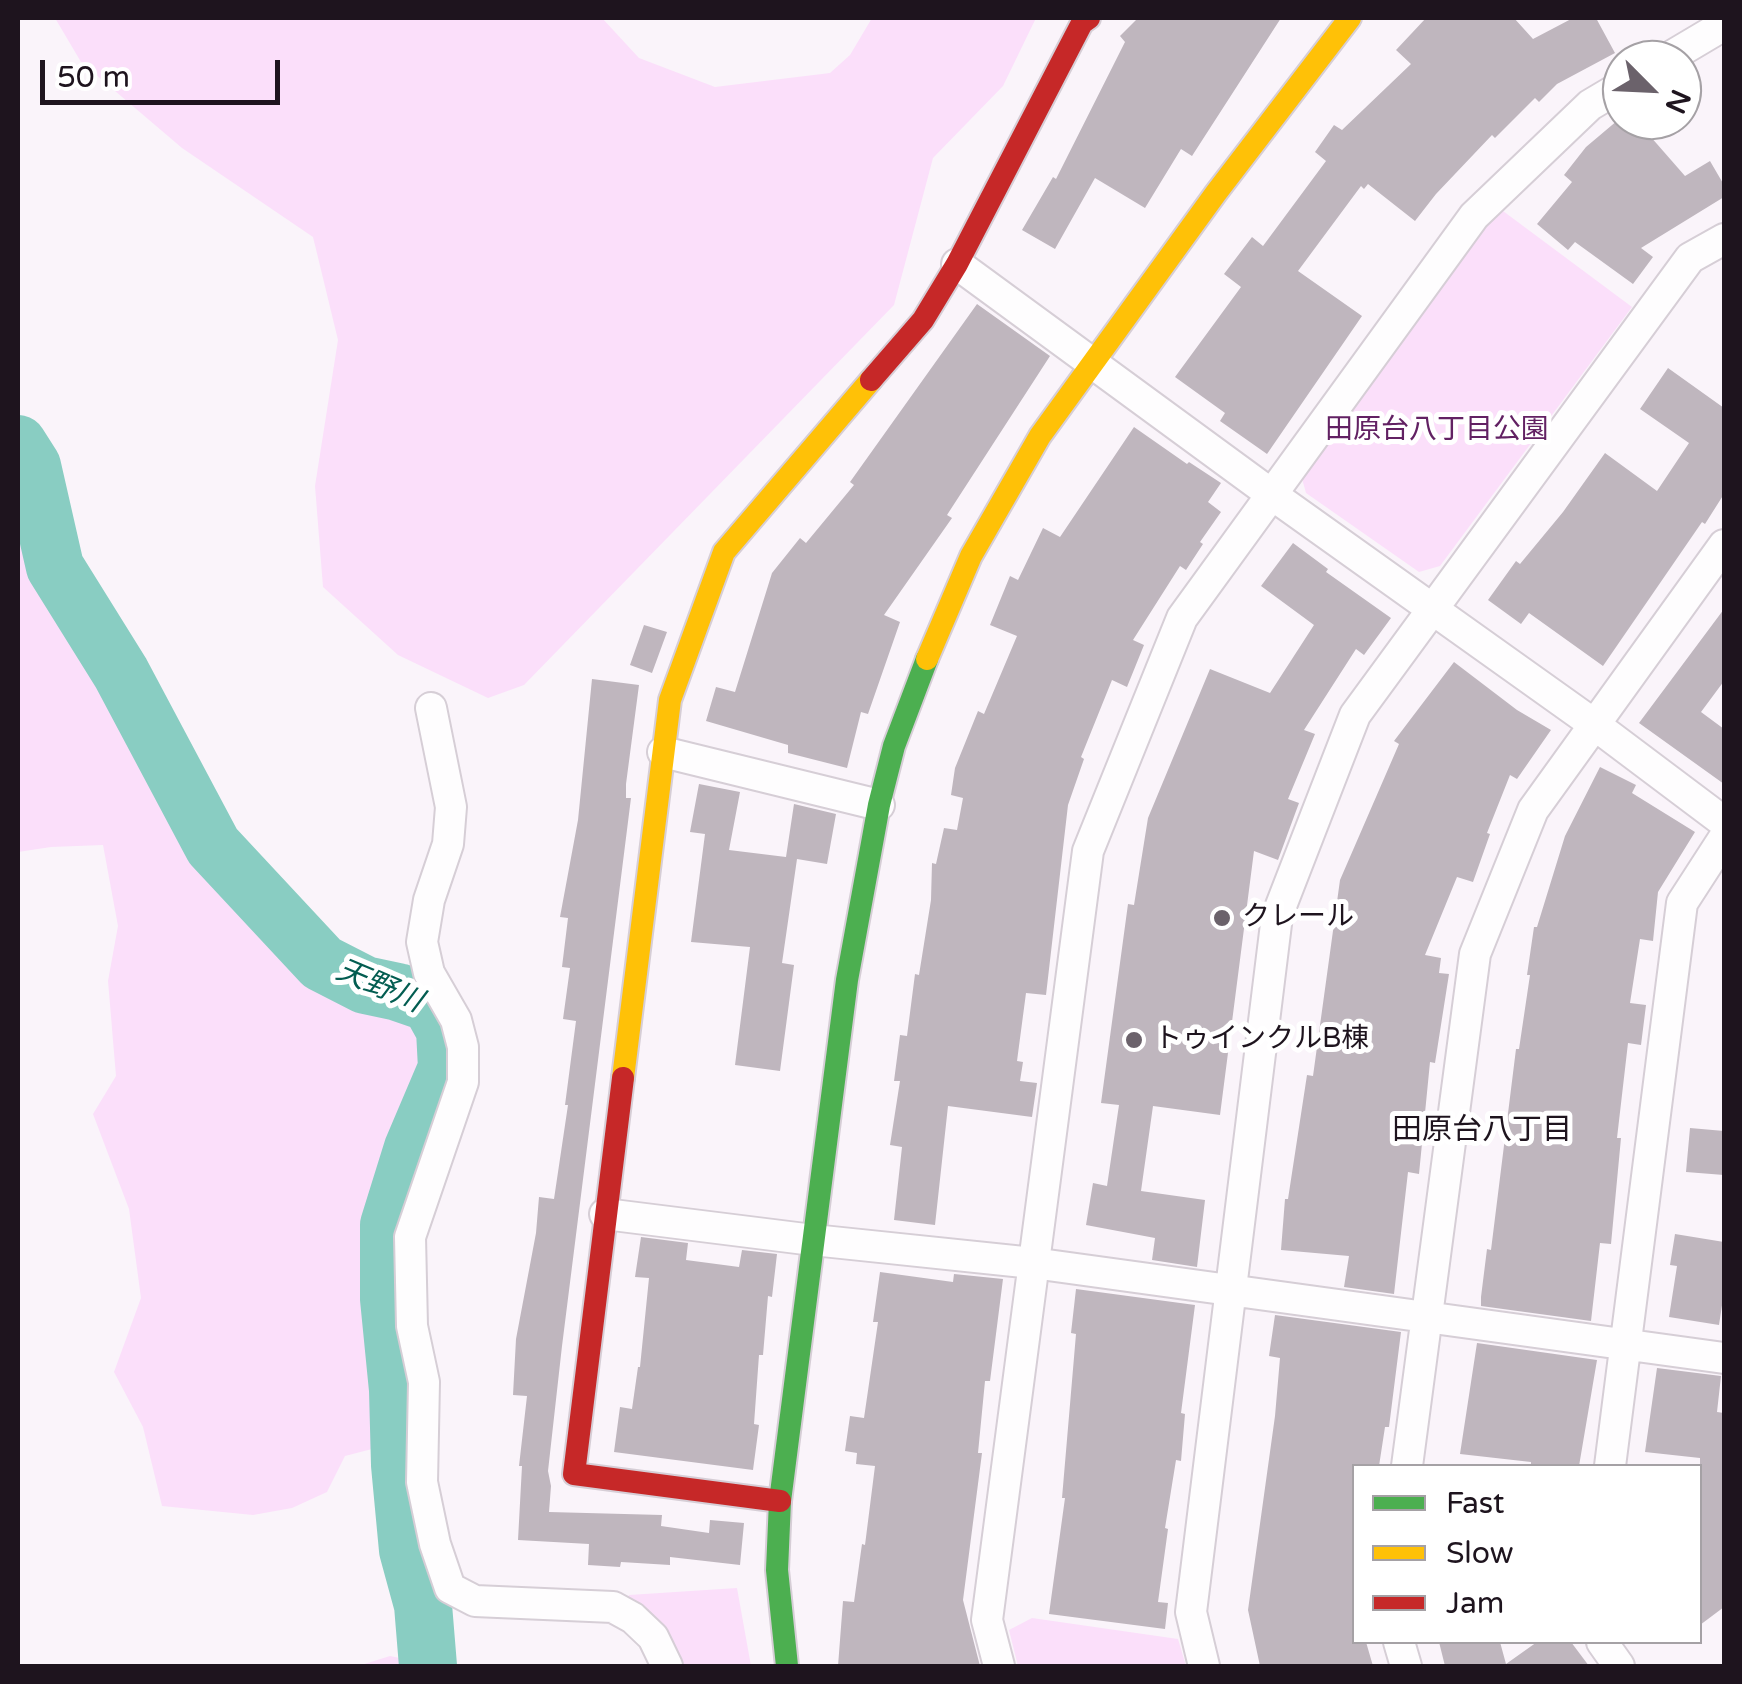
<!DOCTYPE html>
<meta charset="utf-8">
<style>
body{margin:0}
#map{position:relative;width:1742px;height:1684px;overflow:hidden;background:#faf4fa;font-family:"Varela Round",sans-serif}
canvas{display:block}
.frame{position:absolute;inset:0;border:20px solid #1e141e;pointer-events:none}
.legend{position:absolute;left:1352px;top:1464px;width:350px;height:180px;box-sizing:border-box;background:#fff;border:2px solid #a5a1a5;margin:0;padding:12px 18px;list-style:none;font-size:30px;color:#1e141e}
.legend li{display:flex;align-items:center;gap:20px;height:50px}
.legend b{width:50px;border:2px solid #a5a1a5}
.north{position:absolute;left:1602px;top:40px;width:100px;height:100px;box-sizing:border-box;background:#fff;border:2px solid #a5a1a5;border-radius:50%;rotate:114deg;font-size:28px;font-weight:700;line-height:40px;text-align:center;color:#1e141e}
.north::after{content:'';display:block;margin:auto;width:35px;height:45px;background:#6b626b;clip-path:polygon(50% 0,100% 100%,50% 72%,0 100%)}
.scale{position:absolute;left:40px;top:60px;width:240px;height:45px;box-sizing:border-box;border:5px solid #1e141e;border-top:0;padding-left:12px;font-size:30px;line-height:35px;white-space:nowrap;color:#1e141e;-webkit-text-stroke:8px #fff;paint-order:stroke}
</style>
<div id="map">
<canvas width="1742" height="1684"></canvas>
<div class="frame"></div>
<ul class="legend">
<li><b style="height:12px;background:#4caf50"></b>Fast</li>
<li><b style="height:12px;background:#ffc107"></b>Slow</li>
<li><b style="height:12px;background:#c62828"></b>Jam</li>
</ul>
<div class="north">N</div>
<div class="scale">50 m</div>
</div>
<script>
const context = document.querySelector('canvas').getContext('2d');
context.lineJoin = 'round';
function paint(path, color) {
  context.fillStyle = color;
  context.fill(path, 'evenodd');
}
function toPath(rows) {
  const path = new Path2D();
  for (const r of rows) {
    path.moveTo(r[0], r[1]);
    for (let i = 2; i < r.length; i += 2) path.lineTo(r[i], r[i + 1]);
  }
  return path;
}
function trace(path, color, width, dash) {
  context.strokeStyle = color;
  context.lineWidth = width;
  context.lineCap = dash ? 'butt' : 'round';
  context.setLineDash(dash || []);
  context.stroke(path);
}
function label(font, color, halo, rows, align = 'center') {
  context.font = font + ' "Varela Round","Noto Sans JP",sans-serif';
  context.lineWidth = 10;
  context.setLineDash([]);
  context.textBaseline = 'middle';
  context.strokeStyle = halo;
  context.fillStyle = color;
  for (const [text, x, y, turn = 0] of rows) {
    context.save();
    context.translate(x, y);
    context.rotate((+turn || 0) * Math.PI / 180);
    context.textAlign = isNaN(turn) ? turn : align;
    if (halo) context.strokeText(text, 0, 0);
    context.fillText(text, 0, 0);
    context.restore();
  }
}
const green = toPath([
 [55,18,602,18,639,58,715,87,830,73,850,55,872,18,1036,18,1003,86,933,158,894,305,524,685,488,698,398,655,323,587,315,486,338,340,313,237,182,148,81,62],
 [1499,208,1632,307,1440,566,1419,572,1306,493,1301,475],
 [18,479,74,564,110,643,154,765,159,799,215,878,280,946,337,991,410,1003,437,1037,376,1235,381,1270,377,1335,384,1394,372,1449,345,1456,327,1492,292,1508,253,1515,162,1506,143,1427,114,1372,141,1298,129,1209,93,1114,116,1076,108,981,118,926,103,845,51,847,18,852],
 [737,1588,751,1666,677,1666,621,1610,629,1595],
 [1032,1618,1178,1639,1186,1666,1018,1666,1009,1630],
 [390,1656,415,1661,418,1666,358,1666]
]);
const river = toPath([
 [18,444,32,466,55,567,121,673,213,846,322,963,365,985,398,992,430,1003,445,1030,447,1068,413,1148,389,1225,389,1299,398,1390,400,1465,408,1550,423,1605,428,1666]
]);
const building = toPath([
 [1138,18,1281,18,1192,156,1181,149,1145,208,1095,178,1055,249,1022,230,1053,177,1056,179,1125,42,1120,36],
 [1426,18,1514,18,1533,39,1573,18,1596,18,1615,53,1557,84,1539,102,1535,98,1495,138,1492,135,1436,194,1415,221,1368,184,1364,189,1361,186,1298,271,1362,316,1267,454,1220,421,1225,413,1175,377,1241,287,1224,274,1252,237,1263,246,1326,161,1315,152,1334,125,1342,130,1411,64,1396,50],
 [1618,120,1636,120,1685,176,1710,161,1724,185,1724,197,1641,248,1653,257,1633,284,1575,242,1568,250,1537,224,1572,182,1564,175,1586,147],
 [977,304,1050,356,947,515,952,518,884,615,900,622,868,714,861,712,847,768,788,753,788,745,706,721,716,687,735,692,772,573,800,538,806,543,854,485,850,482],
 [1668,368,1724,408,1724,494,1705,524,1702,522,1603,666,1529,613,1521,624,1488,600,1516,561,1520,564,1563,512,1605,453,1657,491,1689,443,1640,409],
 [1134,427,1187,464,1189,462,1221,483,1208,502,1221,512,1200,542,1203,544,1186,570,1180,566,1133,640,1144,645,1127,687,1112,680,1081,757,1084,759,1068,805,1046,995,1026,993,1017,1061,1023,1062,1020,1081,1037,1083,1032,1117,948,1106,935,1225,894,1220,902,1147,890,1145,900,1081,894,1081,900,1035,907,1036,915,974,919,975,931,900,932,863,936,864,944,828,957,830,963,798,951,795,955,768,978,711,984,714,1017,636,990,625,1010,576,1018,580,1043,528,1060,537],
 [1293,543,1328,569,1326,572,1391,618,1364,655,1356,649,1304,730,1315,734,1288,799,1299,803,1278,860,1254,851,1220,1115,1153,1106,1141,1191,1205,1200,1197,1267,1152,1260,1155,1238,1086,1225,1093,1183,1107,1186,1119,1105,1101,1103,1128,904,1134,905,1148,818,1210,669,1270,693,1314,625,1261,586],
 [1724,609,1724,681,1701,712,1724,729,1724,784,1639,723],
 [644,625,667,632,652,673,630,665],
 [1454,662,1517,710,1551,730,1517,779,1510,775,1487,833,1490,834,1473,882,1457,877,1425,955,1441,958,1439,973,1449,974,1435,1063,1430,1062,1419,1174,1408,1172,1394,1294,1344,1287,1349,1256,1281,1250,1285,1199,1288,1199,1307,1075,1313,1076,1340,880,1399,744,1394,741],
 [592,679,639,685,626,784,626,798,631,798,562,1346,548,1471,551,1486,549,1512,662,1515,661,1526,709,1533,710,1520,744,1523,740,1565,670,1557,670,1565,621,1562,620,1567,588,1565,589,1544,518,1540,522,1466,519,1466,527,1396,513,1395,516,1339,536,1233,539,1197,554,1199,568,1105,565,1105,576,1021,563,1019,570,968,562,967,568,918,560,917,578,820],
 [1600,767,1636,785,1632,793,1695,832,1658,892,1653,941,1640,939,1630,1003,1646,1005,1641,1045,1628,1043,1617,1138,1621,1138,1611,1244,1600,1243,1591,1321,1481,1306,1481,1297,1487,1249,1491,1250,1516,1049,1519,1049,1530,975,1527,975,1534,927,1537,927,1565,836],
 [699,784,740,792,729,850,786,857,794,804,836,814,827,864,797,859,782,963,794,965,780,1071,735,1065,750,947,691,942,705,834,690,832],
 [1690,1128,1724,1131,1724,1175,1686,1172],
 [1675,1234,1724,1242,1724,1292,1719,1325,1669,1317,1677,1266,1670,1265],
 [641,1237,688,1243,686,1260,739,1267,742,1250,777,1254,772,1297,768,1296,763,1355,759,1355,754,1424,759,1425,753,1470,614,1452,620,1407,632,1409,638,1367,640,1367,649,1278,635,1277],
 [880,1272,953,1282,954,1274,1003,1279,990,1381,985,1381,978,1453,982,1453,963,1600,980,1666,838,1666,843,1601,854,1602,862,1544,865,1545,875,1466,856,1464,857,1453,845,1451,850,1416,864,1418,878,1322,873,1322],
 [1076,1289,1195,1305,1181,1413,1185,1414,1181,1461,1176,1460,1165,1528,1168,1529,1158,1602,1168,1603,1165,1629,1049,1614,1065,1498,1062,1498,1076,1334,1071,1333],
 [1275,1315,1401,1332,1389,1427,1385,1427,1379,1466,1354,1466,1354,1642,1366,1642,1373,1666,1260,1666,1248,1610,1275,1416,1280,1358,1269,1356],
 [1477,1343,1597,1360,1579,1466,1531,1466,1531,1462,1460,1454],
 [1657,1368,1721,1376,1717,1412,1724,1413,1724,1607,1700,1625,1700,1458,1645,1452],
 [1439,1642,1500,1642,1506,1664,1537,1642,1571,1642,1589,1666,1445,1666]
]);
const street = toPath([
 [1665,60,1724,25],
 [957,264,1271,494,1595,725,1724,822],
 [431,708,451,807,448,844,429,900,422,942,429,973,456,1020,463,1047,463,1082,410,1237,412,1326,424,1382,422,1482,435,1544,450,1588,475,1601,613,1607,633,1618,653,1637,667,1666],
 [663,752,879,805],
 [605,1214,813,1240,1033,1263,1724,1358],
 [1407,1466,1475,954,1533,810,1724,545],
 [1610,1466,1682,903,1724,838],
 [1399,1642,1406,1666],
 [1602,1642,1619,1666],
 [999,1666,987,1620,1088,851,1182,618,1474,216,1590,105,1622,86],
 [1204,1666,1191,1612,1277,916,1355,715,1690,258,1724,239]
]);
const fast = toPath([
 [787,1666,777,1570,780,1501,847,980,879,805,894,746,927,659]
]);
const slow = toPath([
 [927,659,971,556,1040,436,1216,193,1350,18],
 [623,1078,670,700,724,552,871,380]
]);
const jam = toPath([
 [871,380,923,320,957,264,1082,23,1089,18],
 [623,1078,574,1474,780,1501]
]);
const markers = [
 [1222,918,10,"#6b626b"],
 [1134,1040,10,"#6b626b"]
];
const parkNames = [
 ["田原台八丁目公園",1437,431]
];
const poiNames = [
 ["クレール",1242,918],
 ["トゥインクルB棟",1154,1040]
];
const waterNames = [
 ["天野川",379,987,23]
];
const neighbourhoodNames = [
 ["田原台八丁目",1482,1131]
];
paint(green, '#fbdffa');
trace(river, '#89cdc2', 58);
paint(building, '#bfb6be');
trace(street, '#d6ced6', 34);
trace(fast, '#d6ced6', 26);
trace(slow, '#d6ced6', 26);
trace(jam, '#d6ced6', 26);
trace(street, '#fefdfe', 30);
trace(fast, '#4caf50', 22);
trace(slow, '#ffc107', 22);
trace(jam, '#c62828', 22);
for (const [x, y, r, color] of markers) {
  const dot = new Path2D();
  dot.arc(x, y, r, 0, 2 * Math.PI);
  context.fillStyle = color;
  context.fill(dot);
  trace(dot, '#fff', 4);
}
label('28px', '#622163', '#fff', parkNames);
label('28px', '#1e141e', '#fff', poiNames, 'left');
label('italic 30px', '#035d51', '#fff', waterNames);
label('30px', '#1e141e', '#fff', neighbourhoodNames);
</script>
